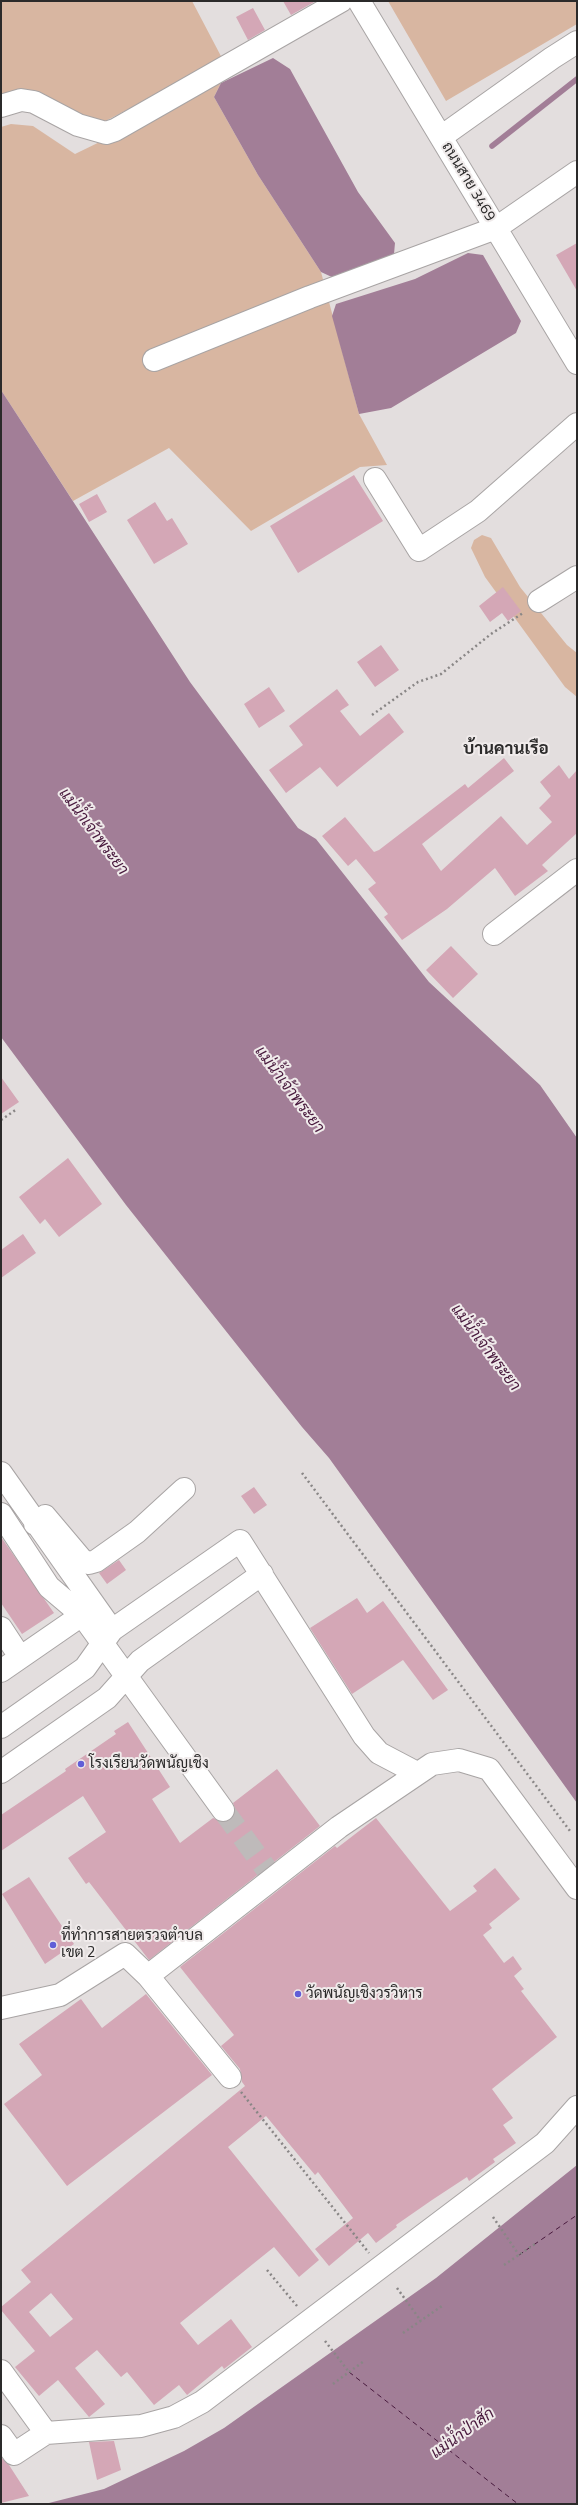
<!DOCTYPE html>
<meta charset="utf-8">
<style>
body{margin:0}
#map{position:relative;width:578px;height:2505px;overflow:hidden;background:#e3dede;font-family:"Titillium Web",sans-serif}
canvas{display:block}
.frame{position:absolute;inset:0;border:2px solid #2b2a2a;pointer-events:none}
</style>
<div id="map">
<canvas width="578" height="2505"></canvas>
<div class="frame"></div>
</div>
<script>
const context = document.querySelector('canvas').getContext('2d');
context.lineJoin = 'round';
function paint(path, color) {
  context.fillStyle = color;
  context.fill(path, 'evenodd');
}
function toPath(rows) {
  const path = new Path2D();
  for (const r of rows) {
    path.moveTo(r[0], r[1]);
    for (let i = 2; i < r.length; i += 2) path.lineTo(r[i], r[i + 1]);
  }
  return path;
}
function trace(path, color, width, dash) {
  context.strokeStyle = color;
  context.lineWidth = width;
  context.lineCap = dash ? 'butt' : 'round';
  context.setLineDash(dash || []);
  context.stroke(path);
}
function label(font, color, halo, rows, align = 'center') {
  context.font = font + ' "Titillium Web",Sarabun,sans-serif';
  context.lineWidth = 4;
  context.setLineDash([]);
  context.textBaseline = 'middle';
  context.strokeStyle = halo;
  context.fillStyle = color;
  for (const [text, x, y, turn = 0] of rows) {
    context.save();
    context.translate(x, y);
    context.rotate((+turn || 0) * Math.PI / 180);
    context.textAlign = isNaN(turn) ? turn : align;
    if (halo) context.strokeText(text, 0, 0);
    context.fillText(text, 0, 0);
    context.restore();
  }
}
const green = toPath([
 [1,1,192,1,223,60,90,129,26,102,1,106],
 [388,1,577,1,577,24,446,101],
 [221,83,214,97,258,175,321,272,359,414,387,465,360,467,251,531,169,448,73,501,1,390,1,127,11,124,33,126,75,154],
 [482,535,491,538,520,587,567,645,577,653,577,697,565,687,485,577,471,548,474,540]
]);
const water = toPath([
 [273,58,290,69,358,192,395,243,394,254,334,278,321,272,258,175,214,97,221,83],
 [468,253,483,255,521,321,516,333,391,408,359,414,332,316,336,304,415,279],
 [1,390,190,682,298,828,316,839,429,982,540,1085,577,1138,577,1803,329,1458,302,1427,126,1205,1,1037],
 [577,2165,577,2504,45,2504,104,2489,184,2451,224,2428,436,2278]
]);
const stream = toPath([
 [492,146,577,79]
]);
const ferry = toPath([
 [519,2255,577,2215],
 [349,2372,518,2504]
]);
const building = toPath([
 [283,1,316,1,291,15],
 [253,8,265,30,248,40,236,17],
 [577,243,577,291,556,255],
 [354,475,383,521,298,573,270,526],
 [97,494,107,512,89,522,79,504],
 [155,502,167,521,172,518,188,544,154,564,127,520],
 [503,587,521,611,508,621,502,613,490,622,479,606],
 [381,645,399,670,375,687,357,662],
 [269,687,285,711,259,728,244,704],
 [337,689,349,705,340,711,360,736,389,713,404,732,337,787,320,767,286,793,269,770,303,745,289,726],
 [504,758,514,771,422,844,441,871,501,816,527,845,552,822,539,808,551,796,540,782,559,765,569,779,577,770,577,833,542,865,548,871,515,896,495,868,447,909,402,940,384,917,388,914,368,889,376,883,356,859,348,866,322,836,345,817,374,852,379,850,465,784,468,788],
 [451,946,478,974,453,998,426,970],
 [1,1077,19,1102,1,1114],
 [68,1158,102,1204,59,1237,45,1219,40,1224,19,1197],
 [23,1234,36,1253,1,1278,1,1250],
 [254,1487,267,1505,254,1514,241,1496],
 [1,1537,54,1613,22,1634,1,1603],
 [119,1560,126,1570,107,1584,99,1573],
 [357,1598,367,1613,383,1601,448,1690,433,1700,403,1660,352,1694,310,1628],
 [128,1722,170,1787,152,1799,180,1843,213,1818,224,1822,231,1820,235,1809,233,1803,277,1769,320,1826,149,1960,89,1882,86,1884,68,1858,106,1832,83,1796,1,1851,1,1815,66,1771,65,1769,116,1734,114,1731],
 [376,1818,450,1911,477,1891,473,1886,495,1868,520,1899,489,1924,492,1928,483,1935,504,1963,513,1956,522,1969,514,1976,524,1989,521,1991,557,2037,492,2089,513,2118,503,2125,516,2143,493,2159,495,2162,469,2181,467,2177,432,2200,396,2225,397,2227,376,2243,368,2233,329,2266,315,2249,353,2218,318,2172,315,2175,266,2116,228,2147,319,2260,299,2277,274,2247,180,2323,198,2345,231,2319,252,2347,224,2369,222,2366,187,2395,179,2385,154,2405,127,2372,121,2377,97,2350,75,2368,105,2404,89,2417,58,2380,39,2396,15,2367,35,2351,1,2310,1,2307,31,2282,21,2270,245,2086,242,2082,240,2069,221,2046,234,2035,180,1967,335,1846,337,1848],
 [51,2293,73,2319,50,2337,29,2312],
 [29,1877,74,1944,45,1964,2,1894],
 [146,1994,212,2075,67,2186,4,2104,42,2075,19,2044,81,1999,102,2028],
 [114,2441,121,2470,97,2480,89,2442],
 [1,2457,9,2465,29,2496,1,2503]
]);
const minorTunnel = toPath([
 [223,1810,270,1874]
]);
const path = toPath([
 [372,715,418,682,441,674,491,634,523,613],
 [1,1120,17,1109],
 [302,1473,570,1831],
 [241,2092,369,2253],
 [493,2217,519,2255],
 [504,2265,535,2244],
 [267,2270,297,2306],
 [397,2288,421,2321],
 [403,2333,442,2306],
 [325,2341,349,2372],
 [333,2384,364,2361]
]);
const minor = toPath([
 [359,1,577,363],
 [1,106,21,100,34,102,78,125,106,133,115,130,341,1],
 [441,137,552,58,577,42],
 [154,360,310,297,496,228,577,172],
 [375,479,419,550,478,511,577,424],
 [539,601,577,577],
 [494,934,577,870],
 [1,1473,112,1630],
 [1,1514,49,1587,82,1615,223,1810],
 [35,1524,45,1516,83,1561,89,1563,96,1561,137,1532,184,1489],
 [1,1628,20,1657],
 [1,1671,82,1615],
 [1,1727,85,1668,112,1630,240,1541,364,1736,379,1753,417,1773],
 [1,1772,107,1698,140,1661,262,1574],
 [148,1976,230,2077],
 [1,2008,60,1995,125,1954,148,1976,339,1827,432,1764,459,1760,489,1769,577,1888],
 [1,2371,46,2433],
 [1,2436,14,2454,46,2433,141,2426,174,2417,202,2402,545,2143,577,2107]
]);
const markers = [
 [81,1764,4,"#615ed7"],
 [53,1945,4,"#615ed7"],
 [298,1994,4,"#615ed7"]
];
const streetNames = [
 ["ถนนสาย 3469",468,182,59]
];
const poiNames = [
 ["โรงเรียนวัดพนัญเชิง",89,1764],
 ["ที่ทำการสายตรวจตำบล",61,1936],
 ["เขต 2",61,1953],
 ["วัดพนัญเชิงวรวิหาร",306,1994]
];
const waterNames = [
 ["แม่น้ำเจ้าพระยา",93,832,53],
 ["แม่น้ำเจ้าพระยา",289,1090,53],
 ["แม่น้ำเจ้าพระยา",485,1348,53],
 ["แม่น้ำป่าสัก",463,2434,-36]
];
const quarterNames = [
 ["บ้านคานเรือ",506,750]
];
paint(green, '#d8b6a1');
paint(water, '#a27e97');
trace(stream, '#a27e97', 5.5);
trace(ferry, '#48193d', 1, [5, 4]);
paint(building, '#d4a7b6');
trace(minorTunnel, '#bebaba', 22, [22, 11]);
trace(minor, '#a8a4a4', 24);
trace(path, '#898686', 2.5, [2, 3]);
trace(minor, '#fff', 22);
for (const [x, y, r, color] of markers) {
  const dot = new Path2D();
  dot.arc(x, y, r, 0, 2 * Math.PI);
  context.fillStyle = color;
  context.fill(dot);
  trace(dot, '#f0ebeb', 1.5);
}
label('15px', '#2b2a2a', '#f0ebeb', streetNames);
label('15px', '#2b2a2a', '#f0ebeb', poiNames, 'left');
label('italic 16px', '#48193d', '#f0ebeb', waterNames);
label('bold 17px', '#2b2a2a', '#f0ebeb', quarterNames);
</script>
